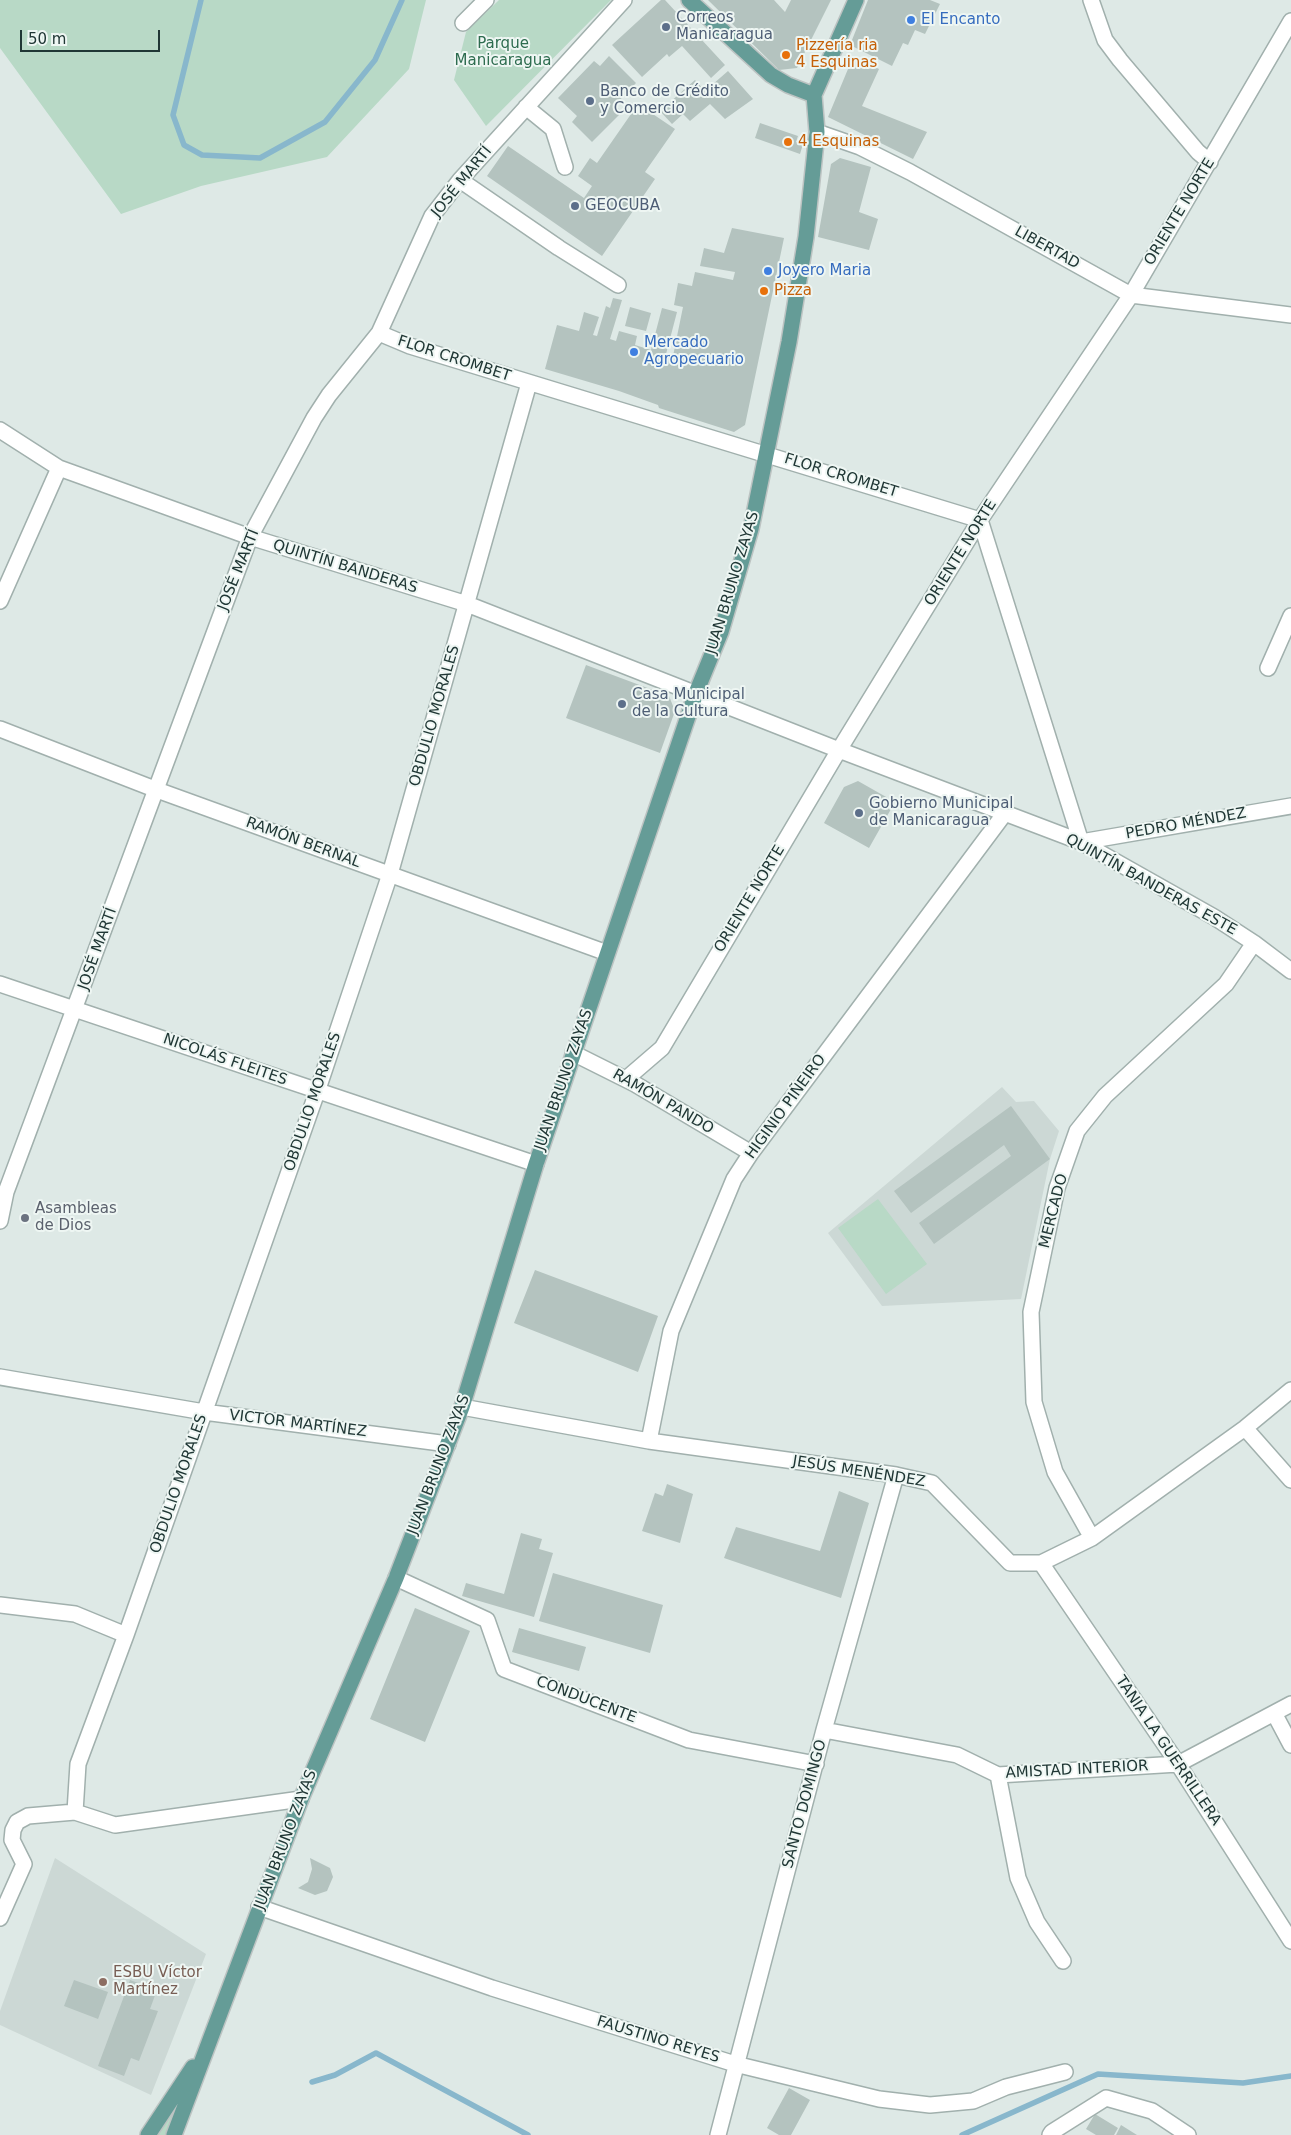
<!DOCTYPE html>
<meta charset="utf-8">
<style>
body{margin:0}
#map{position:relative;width:1291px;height:2135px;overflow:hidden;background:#dee9e6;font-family:"DejaVu Sans",sans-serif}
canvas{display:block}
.scale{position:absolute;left:20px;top:30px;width:140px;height:22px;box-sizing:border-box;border:2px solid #203735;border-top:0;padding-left:6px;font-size:15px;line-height:18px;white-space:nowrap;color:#203735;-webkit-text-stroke:4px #eef6f3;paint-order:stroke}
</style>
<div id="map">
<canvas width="1291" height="2135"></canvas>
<div class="scale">50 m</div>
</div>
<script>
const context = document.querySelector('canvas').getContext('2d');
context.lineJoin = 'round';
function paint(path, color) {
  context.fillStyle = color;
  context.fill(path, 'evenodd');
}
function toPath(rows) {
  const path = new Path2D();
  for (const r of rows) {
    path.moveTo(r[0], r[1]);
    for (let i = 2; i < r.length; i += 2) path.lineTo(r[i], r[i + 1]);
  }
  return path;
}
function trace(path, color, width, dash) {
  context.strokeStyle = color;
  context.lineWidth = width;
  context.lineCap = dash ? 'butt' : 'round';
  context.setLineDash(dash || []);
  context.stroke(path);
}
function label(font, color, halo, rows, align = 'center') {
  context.font = font + ' "DejaVu Sans",sans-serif';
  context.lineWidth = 4;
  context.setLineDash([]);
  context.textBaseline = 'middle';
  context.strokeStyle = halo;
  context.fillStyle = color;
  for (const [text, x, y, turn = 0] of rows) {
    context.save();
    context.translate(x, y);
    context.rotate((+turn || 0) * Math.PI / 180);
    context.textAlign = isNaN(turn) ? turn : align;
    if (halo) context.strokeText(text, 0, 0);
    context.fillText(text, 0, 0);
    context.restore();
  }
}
const built = toPath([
 [1002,1087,1016,1102,1034,1101,1059,1131,1050,1159,1021,1299,882,1306,828,1233],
 [55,1858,206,1954,151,2095,0,2025,0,2011]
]);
const green = toPath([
 [0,0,426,0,409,69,327,157,201,186,121,214,0,48],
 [499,0,611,0,486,126,454,80,466,32],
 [878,1199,927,1264,886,1294,838,1228],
 [180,2101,166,2135,157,2135]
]);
const stream = toPath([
 [201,0,173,115,184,145,202,155,260,158,325,122,375,60,402,0],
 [312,2082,335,2075,376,2053,528,2135],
 [962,2135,1098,2074,1243,2083,1291,2076]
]);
const building = toPath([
 [661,0,665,0,725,65,711,78,682,46,669,57,667,54,642,77,612,45],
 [708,0,774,0,785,12,791,0,831,0,797,68,779,70],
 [868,0,930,0,940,4,925,34,915,30,908,45,903,43,892,66,850,45],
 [609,56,636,83,615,105,622,112,592,142,572,122,577,116,558,98,594,61,600,66],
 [853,57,879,69,862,106,927,132,913,159,828,117],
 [728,71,753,99,725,119,710,104,690,121,683,114,672,124,660,111,695,80,705,91],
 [638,104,675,129,645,172,655,179,602,256,487,176,508,146,584,198,592,186,578,176,590,158,597,163],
 [760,123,798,136,796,142,803,144,800,154,755,138],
 [840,158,871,167,859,212,878,219,869,250,818,237,831,164],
 [732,228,784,238,745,425,734,432,659,408,658,405,619,391,545,369,557,325,579,331,584,312,599,317,593,335,597,336,606,306,610,308,613,298,622,300,610,339,616,341,619,331,637,336,635,345,651,350,662,308,677,312,666,354,673,356,683,307,674,305,678,283,692,286,695,272,733,280,735,272,700,266,704,248,724,253],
 [630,307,651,313,646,331,625,326],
 [586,665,669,696,675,711,660,753,566,718],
 [858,781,895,802,869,848,824,823,844,787],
 [1011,1106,1050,1159,934,1244,919,1223,1011,1156,1004,1145,911,1213,894,1191],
 [535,1270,658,1316,638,1372,514,1323],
 [667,1484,693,1494,680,1543,642,1531,655,1493,663,1496],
 [839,1491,869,1503,841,1598,724,1558,736,1527,820,1551],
 [521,1533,542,1539,539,1549,553,1553,534,1617,462,1596,466,1583,504,1594],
 [553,1573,663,1605,650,1653,539,1621],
 [415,1608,470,1631,425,1742,370,1719],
 [519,1628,586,1647,579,1671,512,1652],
 [310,1858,330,1868,333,1877,327,1891,315,1895,298,1888,308,1882,312,1869],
 [74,1980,108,1992,98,2019,64,2006],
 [130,1980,157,1990,150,2009,158,2011,139,2061,131,2058,124,2076,98,2066],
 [789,2088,810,2100,791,2135,779,2135,767,2128],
 [1095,2114,1118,2128,1114,2135,1096,2135,1086,2129],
 [1121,2125,1137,2135,1116,2135]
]);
const minor = toPath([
 [1091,0,1105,40,1120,60,1198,152,1210,162],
 [463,23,486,0],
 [526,107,553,129,565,167],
 [817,132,860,147,910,172,1131,295,1291,315],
 [460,180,559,248,618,285],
 [379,333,410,346,980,520,1081,842,1291,806],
 [0,430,59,468,250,537,467,604,839,750,1081,842,1214,917,1254,943,1291,971],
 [0,601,59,468],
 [1268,668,1291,616],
 [0,729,157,790,607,953],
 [0,984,536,1164],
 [573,1053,635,1084,751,1153],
 [626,1079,662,1048,839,750,980,520,1131,295,1291,21],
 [0,1221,6,1192,250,537,314,418,329,395,379,333,432,216,460,180,624,0],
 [0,1377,204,1412,448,1444],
 [462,1407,649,1441,896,1475,932,1483,1010,1563,1041,1563,1092,1538,1245,1428,1291,1390],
 [1245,1428,1291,1480],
 [649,1441,671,1331,734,1179,751,1153,1005,813],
 [1092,1538,1055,1472,1034,1402,1031,1312,1057,1188,1077,1131,1105,1096,1226,984,1254,943],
 [1041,1563,1178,1764,1291,1941],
 [396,1578,487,1620,504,1669,689,1740,816,1764],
 [0,1605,75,1614,126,1635],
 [1274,1713,1291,1745],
 [824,1730,957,1755,998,1775,1178,1764,1291,1704],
 [998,1775,1018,1878,1037,1922,1063,1961],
 [75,1812,78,1764,126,1635,317,1092,390,874,529,383],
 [259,1907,492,1988,735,2064,879,2099,930,2105,973,2101,1006,2087,1065,2072],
 [0,1918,24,1864,12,1840,13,1830,17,1822,28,1816,75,1812,115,1825,301,1799],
 [718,2135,824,1730,896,1475],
 [1050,2135,1052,2132,1106,2098,1152,2111,1188,2135]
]);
const major = toPath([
 [689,0,771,75,788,85,814,95],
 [148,2135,193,2067],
 [174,2135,301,1799,396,1578,462,1407,536,1164,696,693,721,632,751,529,789,342,806,237,817,132,814,95,856,0]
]);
const markers = [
 [911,20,5,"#3f7fe0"],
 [666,27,5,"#5c6f8a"],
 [786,55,5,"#e8710a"],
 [590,101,5,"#5c6f8a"],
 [788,142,5,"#e8710a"],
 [575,206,5,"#5c6f8a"],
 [768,271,5,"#3f7fe0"],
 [764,291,5,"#e8710a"],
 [634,352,5,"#3f7fe0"],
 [622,704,5,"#5c6f8a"],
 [859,813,5,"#5c6f8a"],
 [25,1218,5,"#6b7280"],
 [103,1982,5,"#8d6e63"]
];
const serviceNames = [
 ["Correos",676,18],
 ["Manicaragua",676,35],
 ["Banco de Crédito",600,92],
 ["y Comercio",600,109],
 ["GEOCUBA",585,206],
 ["Casa Municipal",632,695],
 ["de la Cultura",632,712],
 ["Gobierno Municipal",869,804],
 ["de Manicaragua",869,821]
];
const shopNames = [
 ["El Encanto",921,20],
 ["Joyero Maria",778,271],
 ["Mercado",644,343],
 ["Agropecuario",644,360]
];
const parkNames = [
 ["Parque",503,44],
 ["Manicaragua",503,61]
];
const foodNames = [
 ["Pizzería ria",796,46],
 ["4 Esquinas",796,63],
 ["4 Esquinas",798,142],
 ["Pizza",774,291]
];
const streetNames = [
 ["JOSÉ MARTÍ",462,182,-51],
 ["ORIENTE NORTE",1180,212,-59],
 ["LIBERTAD",1047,248,29],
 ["FLOR CROMBET",454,359,18],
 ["FLOR CROMBET",841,476,17],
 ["ORIENTE NORTE",961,553,-58],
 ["QUINTÍN BANDERAS",345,567,17],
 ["JOSÉ MARTÍ",239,570,-68],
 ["JUAN BRUNO ZAYAS",733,583,-73],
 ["OBDULIO MORALES",435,716,-74],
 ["PEDRO MÉNDEZ",1186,824,-10],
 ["RAMÓN BERNAL",303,843,20],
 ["QUINTÍN BANDERAS ESTE",1151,885,29],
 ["ORIENTE NORTE",750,899,-59],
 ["JOSÉ MARTÍ",98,949,-70],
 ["NICOLÁS FLEITES",225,1060,19],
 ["JUAN BRUNO ZAYAS",564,1080,-71],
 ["OBDULIO MORALES",313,1102,-71],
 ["RAMÓN PANDO",663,1102,30],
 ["HIGINIO PIÑEIRO",786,1107,-54],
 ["MERCADO",1054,1211,-76],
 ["VICTOR MARTÍNEZ",298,1424,7],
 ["JUAN BRUNO ZAYAS",439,1465,-69],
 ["JESÚS MENÉNDEZ",859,1472,9],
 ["OBDULIO MORALES",179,1484,-71],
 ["CONDUCENTE",586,1700,21],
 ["TANIA LA GUERRILLERA",1168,1751,56],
 ["AMISTAD INTERIOR",1077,1770,-3],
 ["SANTO DOMINGO",805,1804,-75],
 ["JUAN BRUNO ZAYAS",286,1840,-69],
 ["FAUSTINO REYES",658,2040,17]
];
const worshipNames = [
 ["Asambleas",35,1209],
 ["de Dios",35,1226]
];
const educationNames = [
 ["ESBU Víctor",113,1973],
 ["Martínez",113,1990]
];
paint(built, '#ccd8d5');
paint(green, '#b8d9c6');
trace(stream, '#88b7cc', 5.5);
paint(building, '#b4c3bf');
trace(minor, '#a1b0ad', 18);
trace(major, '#bcc3c2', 18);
trace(minor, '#fff', 15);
trace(major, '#659c97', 15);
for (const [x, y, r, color] of markers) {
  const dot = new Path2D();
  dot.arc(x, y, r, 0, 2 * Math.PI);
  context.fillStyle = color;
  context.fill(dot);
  trace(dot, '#eef6f3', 2);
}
label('15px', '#4e5e75', '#eef6f3', serviceNames, 'left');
label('15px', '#366cbe', '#eef6f3', shopNames, 'left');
label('15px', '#2d6c4f', '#eef6f3', parkNames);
label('15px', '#c56008', '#eef6f3', foodNames, 'left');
label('15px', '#203735', '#eef6f3', streetNames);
label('15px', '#5b616d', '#eef6f3', worshipNames, 'left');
label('15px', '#785e54', '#eef6f3', educationNames, 'left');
</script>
